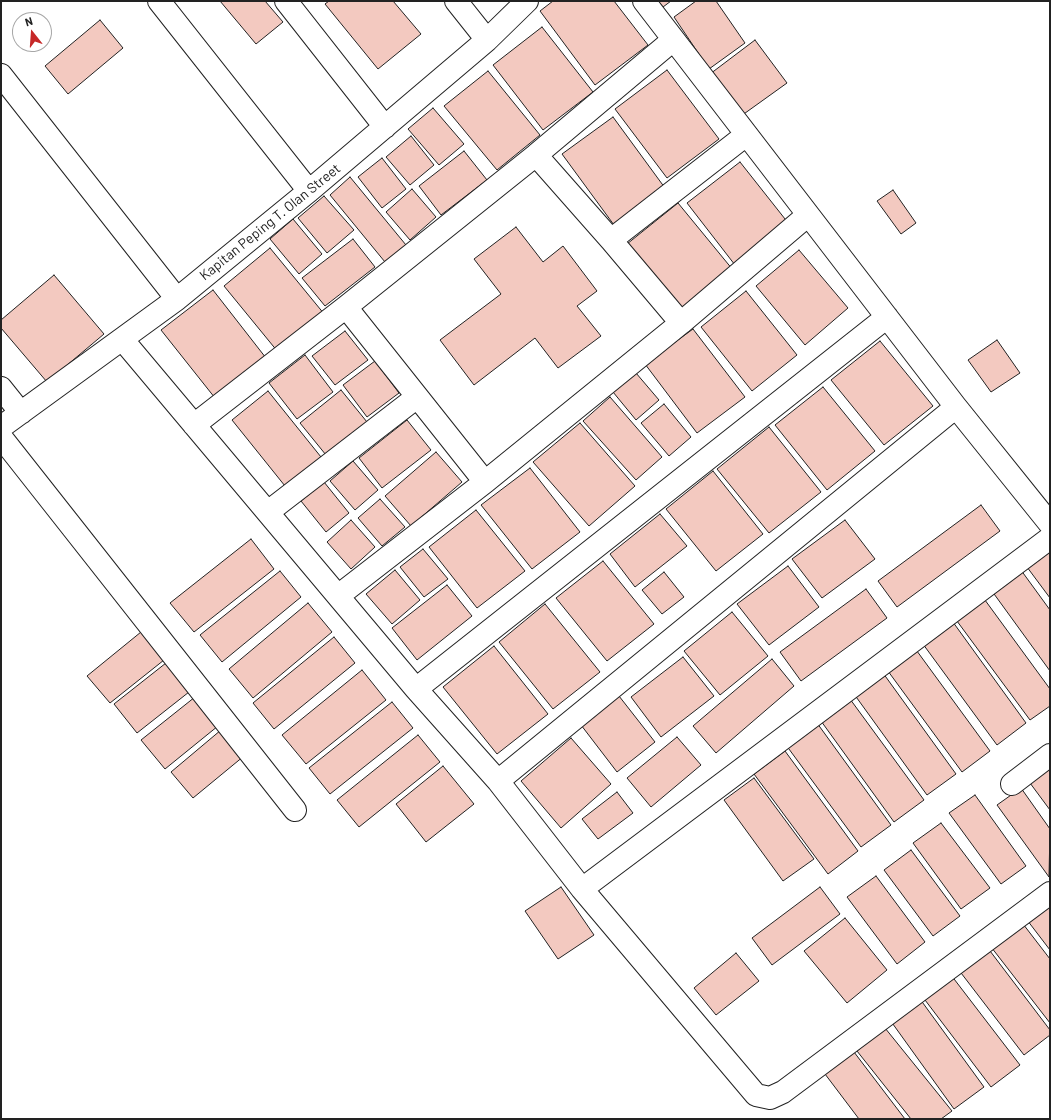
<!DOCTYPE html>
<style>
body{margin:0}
#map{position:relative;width:1051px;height:1120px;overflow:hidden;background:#fff;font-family:Barlow,sans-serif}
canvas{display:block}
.frame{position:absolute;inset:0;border:2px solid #222;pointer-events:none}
.north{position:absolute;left:12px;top:12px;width:40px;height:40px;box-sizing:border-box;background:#fff;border:1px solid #a7a7a7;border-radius:50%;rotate:343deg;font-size:11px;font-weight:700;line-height:16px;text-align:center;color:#222}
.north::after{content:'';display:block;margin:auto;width:14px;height:18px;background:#c62828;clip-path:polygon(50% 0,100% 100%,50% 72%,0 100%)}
</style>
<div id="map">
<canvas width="1051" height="1120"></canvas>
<div class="frame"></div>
<div class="north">N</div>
</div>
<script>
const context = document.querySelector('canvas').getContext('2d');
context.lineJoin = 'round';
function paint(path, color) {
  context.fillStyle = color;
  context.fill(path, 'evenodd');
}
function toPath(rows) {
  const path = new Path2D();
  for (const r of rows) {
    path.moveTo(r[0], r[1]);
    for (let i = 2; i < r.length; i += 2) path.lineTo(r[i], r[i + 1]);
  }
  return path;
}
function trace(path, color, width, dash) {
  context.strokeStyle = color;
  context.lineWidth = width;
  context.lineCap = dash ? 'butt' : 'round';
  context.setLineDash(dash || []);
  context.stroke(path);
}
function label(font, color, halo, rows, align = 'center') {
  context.font = font + ' Barlow,sans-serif';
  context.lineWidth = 3;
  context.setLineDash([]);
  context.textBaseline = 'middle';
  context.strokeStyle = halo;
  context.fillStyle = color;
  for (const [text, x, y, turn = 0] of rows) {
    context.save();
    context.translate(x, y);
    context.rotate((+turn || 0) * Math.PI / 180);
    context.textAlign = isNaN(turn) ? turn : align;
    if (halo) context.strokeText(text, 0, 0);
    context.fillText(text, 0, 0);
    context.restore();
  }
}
const building = toPath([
 [220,1,265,1,283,22,256,44,220,1],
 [329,1,393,1,421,34,378,69,325,4,329,1],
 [553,1,614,1,648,45,595,85,540,11,553,1],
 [658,1,671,1,663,7,658,1],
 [696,1,716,1,745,43,709,69,674,17,696,1],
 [100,20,123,48,68,94,45,66,100,20],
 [542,27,593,92,543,130,493,65,542,27],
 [755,40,787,83,741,116,710,74,755,40],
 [667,70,719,139,667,178,615,109,667,70],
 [488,71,540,135,497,170,444,106,488,71],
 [433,108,464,144,439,165,408,129,433,108],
 [613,117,665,188,614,225,562,154,613,117],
 [411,136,434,165,410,185,386,157,411,136],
 [464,151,487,180,441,215,419,186,464,151],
 [382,158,406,189,382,208,358,177,382,158],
 [740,162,789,224,735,265,687,203,740,162],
 [350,177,406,245,385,262,330,195,350,177],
 [412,189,436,217,410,240,386,212,412,189],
 [893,190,916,223,901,234,877,201,893,190],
 [324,196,354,230,327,253,298,218,324,196],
 [678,203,733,270,682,311,627,244,678,203],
 [293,219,322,254,299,274,270,239,293,219],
 [516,227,543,262,563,246,597,291,577,306,601,336,558,368,535,338,474,385,440,340,501,294,474,259,516,227],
 [353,239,375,267,325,306,302,278,353,239],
 [270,248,325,315,278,352,224,286,270,248],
 [799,250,848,308,805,345,756,286,799,250],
 [54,275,104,334,47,382,1,328,1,320,54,275],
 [213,290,266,358,215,398,161,330,213,290],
 [746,291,797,355,752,391,701,327,746,291],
 [693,329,745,397,697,433,645,364,693,329],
 [345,331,368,360,335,385,312,356,345,331],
 [997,340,1020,373,991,392,968,360,997,340],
 [880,341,933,406,884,445,831,380,880,341],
 [305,355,333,392,297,419,269,383,305,355],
 [375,361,399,393,367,417,343,385,375,361],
 [636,373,659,400,636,420,613,392,636,373],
 [823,387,875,451,827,490,775,425,823,387],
 [341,390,367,422,326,455,300,423,341,390],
 [268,391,321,457,285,486,232,420,268,391],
 [610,397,662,457,636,480,583,421,610,397],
 [664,404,691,437,669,456,641,423,664,404],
 [407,420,431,450,382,488,359,458,407,420],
 [580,423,635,486,589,526,533,462,580,423],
 [769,427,821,492,769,533,717,469,769,427],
 [436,452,462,482,411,526,385,496,436,452],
 [353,461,378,490,355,510,330,481,353,461],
 [530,468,580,532,532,569,481,505,530,468],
 [713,471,763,534,716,571,666,509,713,471],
 [324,482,349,513,326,532,301,501,324,482],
 [380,499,405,527,382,546,358,518,380,499],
 [981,505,1000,531,897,607,878,581,981,505],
 [476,510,525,571,477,608,429,547,476,510],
 [660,514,687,546,635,587,610,554,660,514],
 [351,520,375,547,351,569,327,542,351,520],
 [845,520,875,559,822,598,792,559,845,520],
 [251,539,274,569,194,632,170,603,251,539],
 [1050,544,1050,598,1024,563,1050,544],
 [423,549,448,579,424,597,400,567,423,549],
 [603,561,654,624,607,661,556,598,603,561],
 [788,566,819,607,769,645,737,604,788,566],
 [1018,566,1050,610,1050,671,989,587,1018,566],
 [395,570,420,600,392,624,366,594,395,570],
 [280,571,301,597,222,662,200,635,280,571],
 [664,572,684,597,662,614,642,590,664,572],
 [447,585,472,616,417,660,392,628,447,585],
 [866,589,887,618,801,681,780,652,866,589],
 [982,596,1050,689,1050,706,1030,720,954,617,982,596],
 [308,603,332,632,253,698,229,669,308,603],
 [545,604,600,672,553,709,499,642,545,604],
 [732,612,768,656,720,695,684,651,732,612],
 [950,618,1026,723,997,745,920,640,950,618],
 [141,632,164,660,110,703,87,676,141,632],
 [334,637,355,663,274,729,253,703,334,637],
 [494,646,548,714,497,754,443,687,494,646],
 [914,647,990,751,962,772,885,667,914,647],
 [683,657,714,696,661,737,631,697,683,657],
 [772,659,794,686,716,753,693,726,772,659],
 [166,663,189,692,137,733,114,704,166,663],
 [362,670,386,700,306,764,282,735,362,670],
 [883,673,956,774,927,795,854,694,883,673],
 [619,696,655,742,617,772,581,725,619,696],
 [195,697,218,726,165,769,141,740,195,697],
 [850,699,924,800,894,822,821,721,850,699],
 [392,702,413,728,330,794,309,768,392,702],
 [817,723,891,825,861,847,786,745,817,723],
 [221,730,244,756,193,798,171,772,221,730],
 [418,735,440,762,359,827,337,800,418,735],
 [677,737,701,765,651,807,627,778,677,737],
 [571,738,611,784,561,828,521,781,571,738],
 [785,751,858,851,828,874,754,774,785,751],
 [443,766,474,804,426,842,396,804,443,766],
 [1050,769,1050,810,1030,783,1050,769],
 [754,778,814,859,783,881,724,800,754,778],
 [1021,788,1050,829,1049,877,997,805,1021,788],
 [617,792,633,813,598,839,582,819,617,792],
 [975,795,1026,866,1001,884,949,813,975,795],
 [941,823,990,888,961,909,913,843,941,823],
 [911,850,960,916,933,936,884,870,911,850],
 [876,876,925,942,897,964,847,897,876,876],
 [561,887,594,935,558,959,525,911,561,887],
 [820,887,840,914,772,965,752,938,820,887],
 [1050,896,1050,950,1024,916,1050,896],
 [845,918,887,970,847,1003,804,951,845,918],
 [1020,920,1050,959,1050,1023,988,943,1020,920],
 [987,947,1050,1030,1050,1035,1024,1055,958,969,987,947],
 [736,953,759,981,716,1015,694,988,736,953],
 [951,975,1020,1065,991,1087,922,996,951,975],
 [920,999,984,1087,954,1109,890,1020,920,999],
 [885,1028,952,1111,941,1119,911,1119,857,1051,885,1028],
 [854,1052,905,1119,859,1119,825,1074,854,1052]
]);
const minor = toPath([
 [159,1,309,191],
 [286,1,385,127],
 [456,1,487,40],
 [1,75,177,299],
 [536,155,611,240,681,323],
 [611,240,746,135],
 [346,307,485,482],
 [122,339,416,689,498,781,582,889,756,1095,770,1098,783,1092,1050,893],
 [1,388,21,413],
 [956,407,1050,524],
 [194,425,346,307,536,155,673,40],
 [1,427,177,299,309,191,487,40,527,1],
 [1,437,295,810],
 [268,512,417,397],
 [338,596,485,482,681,323,808,215],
 [416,689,887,317],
 [498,781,956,407,644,1],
 [1012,784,1050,755],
 [582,889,1050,538]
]);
const streetNames = [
 ["Kapitan Peping T. Olan Street",270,222,-39]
];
paint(building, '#f3c9c0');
trace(building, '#222', 1);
trace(minor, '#222', 24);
trace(minor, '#fff', 22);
label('14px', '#222', '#fff', streetNames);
</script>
